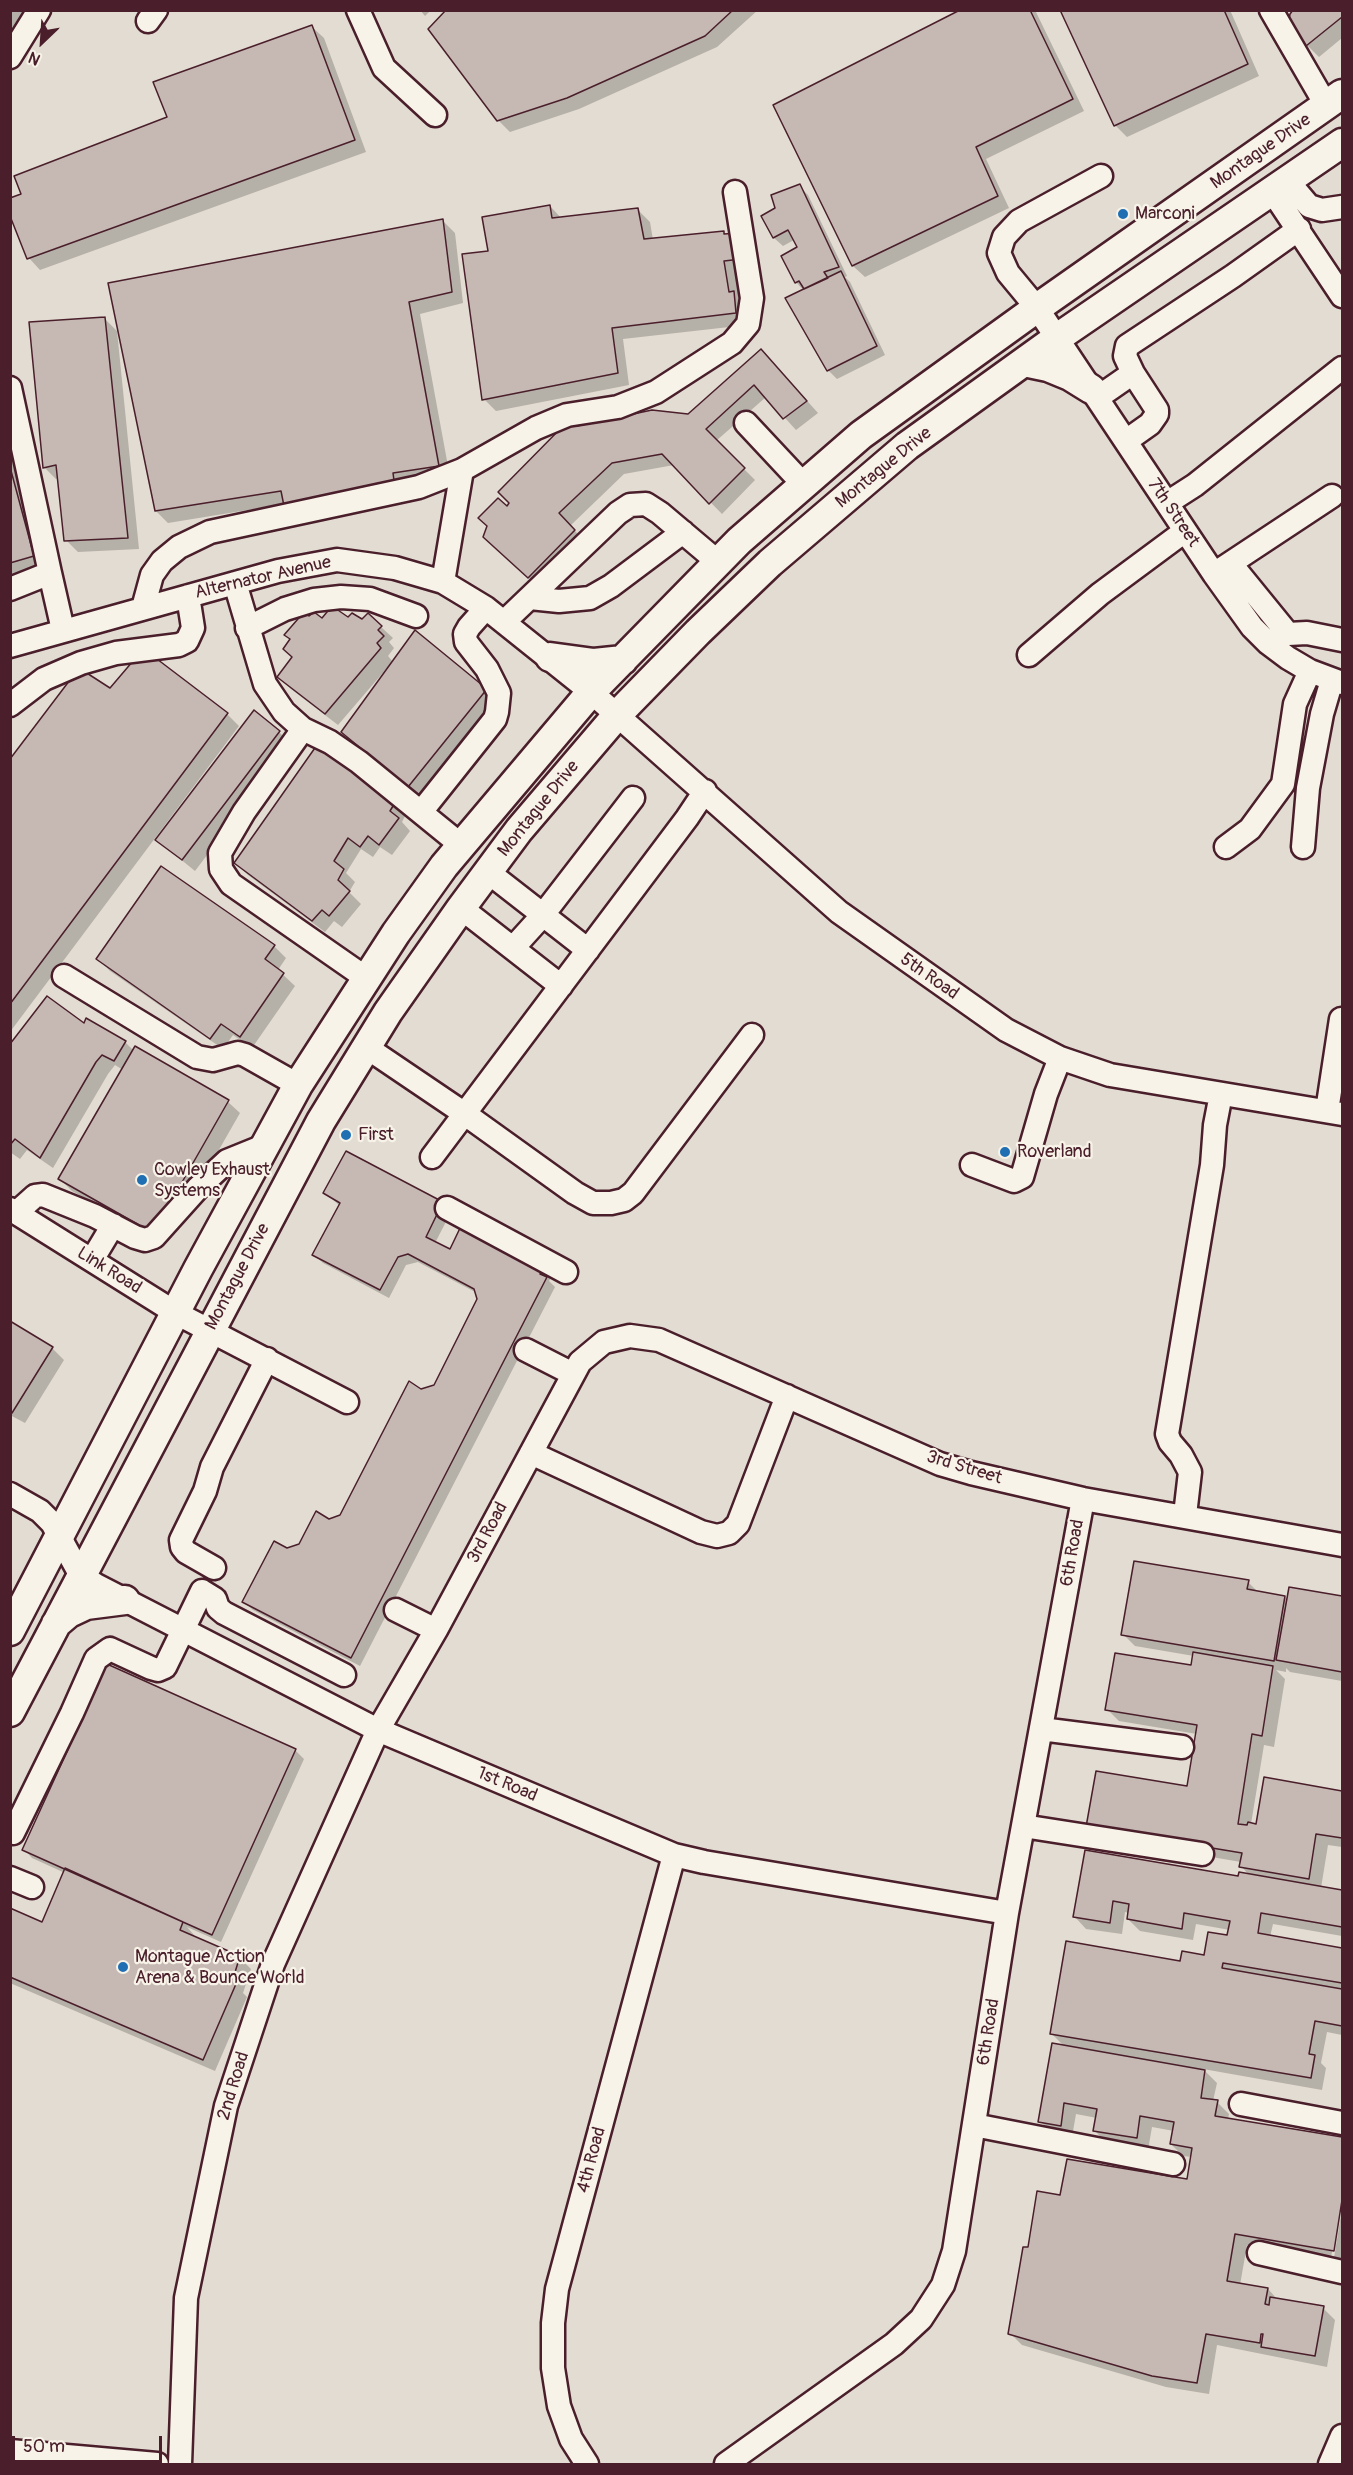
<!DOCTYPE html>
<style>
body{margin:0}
#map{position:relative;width:1353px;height:2475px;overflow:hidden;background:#f0ebe0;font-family:Pangolin,sans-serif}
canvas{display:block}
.frame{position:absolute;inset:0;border:12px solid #4a1f2b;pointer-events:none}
.north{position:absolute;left:12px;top:12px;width:60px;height:60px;-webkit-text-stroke:4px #f7f3e8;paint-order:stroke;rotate:205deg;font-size:16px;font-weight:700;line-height:24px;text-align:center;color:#4a1f2b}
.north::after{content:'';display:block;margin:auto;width:21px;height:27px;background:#4a1f2b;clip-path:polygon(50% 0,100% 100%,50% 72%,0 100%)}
.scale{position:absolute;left:12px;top:2436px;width:150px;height:27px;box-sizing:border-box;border:3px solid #4a1f2b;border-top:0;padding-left:8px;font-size:18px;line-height:21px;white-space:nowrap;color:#4a1f2b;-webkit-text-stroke:4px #f7f3e8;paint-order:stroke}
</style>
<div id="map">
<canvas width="1353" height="2475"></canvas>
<div class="frame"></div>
<div class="north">N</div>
<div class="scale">50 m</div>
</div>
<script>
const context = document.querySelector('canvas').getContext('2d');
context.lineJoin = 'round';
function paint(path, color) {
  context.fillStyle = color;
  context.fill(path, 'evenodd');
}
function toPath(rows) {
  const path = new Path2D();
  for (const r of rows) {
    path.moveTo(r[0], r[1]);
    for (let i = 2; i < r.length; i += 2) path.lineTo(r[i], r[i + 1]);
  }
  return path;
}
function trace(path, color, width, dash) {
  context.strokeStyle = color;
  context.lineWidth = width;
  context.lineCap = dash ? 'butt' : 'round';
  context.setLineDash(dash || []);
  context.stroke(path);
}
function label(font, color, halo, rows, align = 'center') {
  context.font = font + ' Pangolin,sans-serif';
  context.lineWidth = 4.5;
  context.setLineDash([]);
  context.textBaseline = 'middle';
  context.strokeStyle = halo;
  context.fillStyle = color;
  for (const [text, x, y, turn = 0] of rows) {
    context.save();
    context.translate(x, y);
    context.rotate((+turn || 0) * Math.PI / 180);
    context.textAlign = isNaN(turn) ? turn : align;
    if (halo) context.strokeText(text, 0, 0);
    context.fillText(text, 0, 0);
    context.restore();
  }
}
const built = toPath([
 [11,11,1342,11,1342,2464,11,2464]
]);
const shadow = toPath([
 [10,10,30,10,10,40],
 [420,10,431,10,425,16],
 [448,10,758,10,717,47,579,109,510,132,498,120],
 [963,10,1035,10,1084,111,986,159,1009,208,865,277,853,266,775,105],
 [1062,10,1230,10,1259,76,1127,137,1115,125],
 [1296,10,1342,10,1342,38,1319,57,1307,45],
 [312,27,324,38,366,152,40,270,29,258,10,212,23,195,168,118],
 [799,186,808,195,847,276,845,277,850,282,885,355,837,379,828,370,804,291,796,282,799,248,794,240,783,246,774,238,777,209],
 [550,206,562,219,638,210,650,222,653,240,723,232,753,270,735,273,740,299,745,305,747,325,623,339,629,385,496,411,484,399,489,252],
 [443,221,455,233,463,303,420,314,450,477,168,523,156,511],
 [105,319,117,331,139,549,78,552,66,540,59,478,56,479,44,467],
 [773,363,818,413,796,430,766,397,716,441,755,480,722,514,674,465,624,474,570,526,586,542,541,589,497,549,507,508,577,427,689,415],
 [10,437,45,568,10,577],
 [368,615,393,638,389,642,394,648,388,656,393,662,486,690,498,702,420,798,343,732,388,669,387,668,338,725,291,689,279,677,293,657,309,618,363,620],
 [111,690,227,714,239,726,10,1032,10,762],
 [279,732,291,744,195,871,157,840],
 [317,747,406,814,402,822,410,831,392,855,380,847,373,857,361,849,346,873,355,882,349,892,361,904,342,927,334,921,325,932,248,875,236,863],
 [162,868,274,946,286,958,278,970,295,986,252,1048,233,1035,223,1049,110,971,98,959],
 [86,1020,125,1042,134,1051,135,1048,228,1102,240,1113,165,1244,72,1191,60,1179,123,1070,115,1065,108,1074,53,1168,27,1150,20,1159,10,1152,10,1047,84,1025],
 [325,1193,451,1212,435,1243,451,1252,463,1226,552,1276,549,1281,555,1287,360,1666,253,1610,244,1602,287,1550,300,1545,329,1520,341,1516,421,1390,435,1386,479,1299,477,1293,418,1262,406,1265,389,1298,323,1263,314,1255,340,1206],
 [10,1322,52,1348,64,1360,25,1423,10,1415],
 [1248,1582,1259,1593,1285,1597,1288,1601,1290,1589,1342,1598,1342,1681,1290,1672,1286,1668,1286,1672,1276,1670,1285,1679,1274,1747,1264,1745,1251,1824,1258,1825,1265,1779,1342,1792,1342,1847,1328,1845,1321,1888,1342,1892,1342,1936,1273,1924,1270,1937,1342,1949,1342,2035,1327,2032,1321,2063,1326,2068,1322,2090,1203,2069,1217,2083,1213,2101,1217,2102,1229,2114,1228,2119,1342,2139,1342,2191,1331,2258,1334,2258,1342,2209,1342,2261,1247,2245,1240,2285,1268,2289,1278,2300,1323,2308,1335,2320,1327,2367,1217,2345,1209,2394,1166,2387,1022,2345,1010,2333,1029,2249,1062,2197,1188,2181,1192,2157,1183,2156,1171,2144,1174,2131,1152,2127,1148,2150,1107,2143,1095,2131,1097,2118,1076,2114,1072,2137,1052,2133,1040,2121,1065,2047,1051,2033,1181,1963,1205,1957,1229,1937,1230,1930,1196,1924,1193,1940,1140,1931,1128,1919,1129,1913,1125,1912,1122,1934,1086,1929,1075,1917,1086,1852,1239,1878,1250,1876,1241,1866,1241,1862,1100,1838,1188,1788,1197,1734,1119,1721,1107,1709,1192,1667,1194,1656,1135,1646,1123,1634],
 [295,1750,304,1759,221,1942,187,1927,194,1935,193,1938,239,1957,251,1969,243,1993,247,1997,215,2071,10,1983,10,1910,43,1924,65,1873,32,1858,24,1849]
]);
const building = toPath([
 [446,10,733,10,705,36,567,98,497,121,428,29,446,10],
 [960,10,1030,10,1073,99,976,147,998,196,852,266,773,105,960,10],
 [1060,10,1224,10,1248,64,1114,126,1060,10],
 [1293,10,1342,10,1342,17,1306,46,1288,25,1290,14,1293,10],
 [312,25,355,140,27,259,10,216,10,198,21,194,14,176,167,117,153,82,312,25],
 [800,184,839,267,824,272,828,278,804,289,799,281,795,283,781,256,797,247,788,230,773,238,761,216,775,208,771,195,800,184],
 [550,205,552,218,638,208,644,239,724,231,724,234,737,233,741,259,724,261,729,292,734,291,736,313,612,328,618,373,482,400,462,254,488,251,482,217,550,205],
 [443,219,452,292,409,302,439,466,393,473,395,488,284,506,281,491,155,511,108,283,443,219],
 [841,271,877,346,827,371,785,298,841,271],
 [105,317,128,538,64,541,56,465,43,468,29,322,105,317],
 [761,349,807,401,783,419,754,385,706,429,745,468,709,504,662,454,612,463,559,513,575,530,528,578,483,537,487,526,478,518,498,498,507,506,509,503,498,492,565,424,577,426,652,410,688,414,761,349],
 [10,467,34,556,10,563,10,467],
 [332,606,348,617,352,613,362,619,368,613,382,626,378,630,384,636,377,643,381,648,325,714,277,677,292,657,283,649,290,639,284,635,304,612,309,616,314,612,322,618,332,606],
 [415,630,487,689,408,787,341,732,415,630],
 [153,656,228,713,10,1004,10,759,79,668,110,688,133,661,153,656],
 [254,710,280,731,182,860,155,840,254,710],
 [317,745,396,801,390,811,399,818,379,845,368,836,360,847,348,838,334,861,344,869,338,880,350,891,329,916,322,910,312,921,234,863,317,745],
 [161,866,275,945,265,959,284,973,240,1037,221,1024,210,1039,96,959,161,866],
 [47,996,84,1023,86,1018,126,1041,114,1061,102,1055,96,1062,40,1158,15,1139,10,1145,10,1044,47,996],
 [135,1046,229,1100,153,1233,58,1179,135,1046],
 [346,1151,443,1202,426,1237,450,1249,462,1224,544,1266,540,1274,547,1277,351,1658,242,1602,274,1541,287,1548,299,1544,316,1511,329,1519,340,1515,409,1381,421,1389,434,1385,477,1299,474,1289,408,1254,398,1257,380,1290,312,1255,340,1203,323,1193,346,1151],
 [10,1321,53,1347,12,1413,10,1412,10,1321],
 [1134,1561,1249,1580,1247,1589,1285,1596,1274,1661,1121,1635,1134,1561],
 [1289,1587,1342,1596,1342,1672,1276,1660,1289,1587],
 [1193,1652,1273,1666,1262,1736,1252,1734,1238,1824,1247,1825,1248,1822,1256,1824,1264,1777,1342,1791,1342,1838,1316,1834,1309,1879,1239,1867,1242,1853,1086,1827,1096,1771,1187,1786,1197,1725,1105,1710,1115,1653,1191,1665,1193,1652],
 [107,1664,296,1749,212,1935,22,1850,107,1664],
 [1085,1850,1238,1876,1239,1872,1342,1890,1342,1927,1261,1913,1258,1933,1342,1948,1342,1983,1223,1963,1222,1968,1342,1989,1342,2026,1315,2021,1309,2054,1315,2055,1311,2078,1050,2034,1066,1941,1180,1961,1182,1951,1204,1955,1208,1932,1227,1935,1230,1921,1184,1913,1182,1929,1127,1919,1129,1904,1113,1901,1110,1923,1073,1917,1085,1850],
 [65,1868,183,1922,180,1930,240,1956,232,1982,236,1984,203,2060,10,1977,10,1908,42,1922,65,1868],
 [1052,2043,1205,2070,1201,2098,1218,2100,1215,2116,1342,2137,1342,2200,1334,2251,1235,2234,1227,2281,1268,2288,1265,2304,1269,2305,1270,2297,1324,2306,1315,2356,1261,2347,1263,2334,1261,2334,1260,2343,1206,2334,1197,2383,1152,2376,1008,2334,1023,2247,1028,2247,1037,2191,1060,2195,1067,2159,1187,2179,1192,2148,1170,2144,1174,2122,1140,2116,1137,2138,1093,2131,1097,2109,1064,2103,1061,2126,1038,2122,1052,2043]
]);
const minor = toPath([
 [358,10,384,68,435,115],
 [1271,10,1326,105],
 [148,21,156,10],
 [10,57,39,10],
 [1101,176,1019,221,1004,237,999,253,1008,273,1037,308,1214,574,1252,627,1268,643,1288,658,1310,671,1342,683],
 [1287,180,1309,206,1322,210,1342,207],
 [1272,191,1342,296],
 [10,388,50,573,10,589],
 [1097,398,1133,373],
 [746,423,804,485],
 [1126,441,1150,424,1157,414,1157,410,1133,373,1125,356,1127,346,1233,276,1299,229],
 [1167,503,1195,485,1342,368],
 [1231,564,1288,634],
 [50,573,63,630],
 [1214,574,1332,496],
 [443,582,462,470],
 [235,583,265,684,284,712,303,729],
 [530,598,559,601,590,598,611,586,683,532],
 [143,608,152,575,162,561,179,547,210,532,419,487,462,470,536,428,567,415,618,407,656,392,732,343,748,324,752,298,735,192],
 [504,622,618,513,630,505,646,504,660,513,718,562],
 [247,628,285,609,314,600,341,597,370,599,416,616],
 [1275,639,1288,634,1307,633,1342,640],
 [10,646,278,571,337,560,395,568,443,582,486,608,591,692,839,912,1006,1030,1060,1058,1110,1075,1342,1114],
 [1029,655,1100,594,1185,531],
 [10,705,44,679,81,663,116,653,179,645,187,641,193,628,188,596],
 [421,812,495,719,497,712,499,693,487,669,466,642,465,634,469,627,486,608],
 [1226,847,1250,829,1283,784,1295,704,1310,671],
 [1303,847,1308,788,1322,714,1332,680],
 [488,872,588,950],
 [461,908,561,986],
 [513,948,542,916,633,798],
 [64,976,197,1057,213,1060,238,1053,245,1055,298,1085],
 [366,978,231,884,221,869,220,853,244,812,303,729,330,742,359,762,461,845],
 [366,1047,465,1114,575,1193,593,1203,611,1203,624,1200,633,1193,752,1035],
 [1327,1111,1341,1019],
 [432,1157,687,818,705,791],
 [972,1165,1014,1181,1022,1177,1046,1094,1060,1058],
 [447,1208,566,1272],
 [10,1209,176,1313,347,1402],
 [16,1213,35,1196,43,1195,95,1216,135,1237,145,1240,154,1237,198,1188,227,1161,264,1146],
 [92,1260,113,1225],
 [526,1350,573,1374],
 [531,1453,701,1532,717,1536,729,1533,738,1524,787,1396],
 [10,1494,40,1511,52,1523,81,1576,96,1585,378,1730,636,1839,674,1855,704,1862,1007,1913],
 [1185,1515,1190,1472,1181,1455,1170,1442,1167,1434,1212,1165,1215,1125,1221,1094],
 [214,1568,186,1552,182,1547,181,1540,205,1491,212,1467,267,1359],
 [396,1610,436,1630],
 [1041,1729,1182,1747],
 [1023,1826,1202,1854],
 [13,1833,72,1713,96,1659,110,1649,151,1668,158,1670,165,1667,202,1591,215,1599,218,1608,224,1613,344,1675],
 [10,1878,32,1887],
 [1241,2104,1342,2123],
 [974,2125,1173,2164],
 [1259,2253,1342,2272],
 [10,2451,157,2464],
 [180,2464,186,2298,226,2106,273,1964,378,1730,436,1630,580,1362,604,1342,630,1336,659,1340,940,1464,971,1473,1083,1499,1342,1545],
 [587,2464,571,2439,559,2406,553,2368,553,2323,557,2289,674,1855],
 [726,2464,894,2344,921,2319,943,2285,954,2251,1007,1913,1083,1499],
 [1330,2464,1342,2436]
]);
const major = toPath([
 [1024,362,1048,367,1070,376,1091,389],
 [550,657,594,663,623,660],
 [56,1624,69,1613,86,1605,125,1600],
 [10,1631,198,1269,298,1085,396,933,444,866,591,692,739,541,861,435,1037,308,1342,94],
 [10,1712,321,1121,388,1012,461,908,519,830,618,714,698,632,770,563,907,446,1057,338,1342,143]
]);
const markers = [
 [1123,214,6,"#1f6fb2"],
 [346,1135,6,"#1f6fb2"],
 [1005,1152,6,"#1f6fb2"],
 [142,1180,6,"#1f6fb2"],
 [123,1967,6,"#1f6fb2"]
];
const streetNames = [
 ["Montague Drive",1261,152,-35],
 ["Montague Drive",884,468,-39],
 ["7th Street",1173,513,56],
 ["Alternator Avenue",263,578,-13],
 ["Montague Drive",539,809,-51],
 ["5th Road",929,977,35],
 ["Link Road",109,1271,32],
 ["Montague Drive",238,1277,-62],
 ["3rd Street",964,1468,17],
 ["3rd Road",488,1533,-62],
 ["6th Road",1073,1553,-80],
 ["1st Road",507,1785,23],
 ["6th Road",989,2032,-81],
 ["2nd Road",234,2086,-73],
 ["4th Road",592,2160,-75]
];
const poiNames = [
 ["Marconi",1135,214],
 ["First",358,1135],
 ["Roverland",1017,1152],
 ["Cowley Exhaust",154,1170],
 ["Systems",154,1191],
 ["Montague Action",135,1957],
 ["Arena & Bounce World",135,1978]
];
paint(built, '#e3dcd2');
paint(shadow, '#0003');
paint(building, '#c6b8b3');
trace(building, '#4a1f2b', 1.5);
trace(minor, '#4a1f2b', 27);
trace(major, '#4a1f2b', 33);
trace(minor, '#f7f3e8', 22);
trace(major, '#f7f3e8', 28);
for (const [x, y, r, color] of markers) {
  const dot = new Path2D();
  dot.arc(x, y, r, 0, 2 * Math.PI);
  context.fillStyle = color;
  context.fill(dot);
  trace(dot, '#f7f3e8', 2);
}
label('18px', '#4a1f2b', '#f7f3e8', streetNames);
label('18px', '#4a1f2b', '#f7f3e8', poiNames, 'left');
</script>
